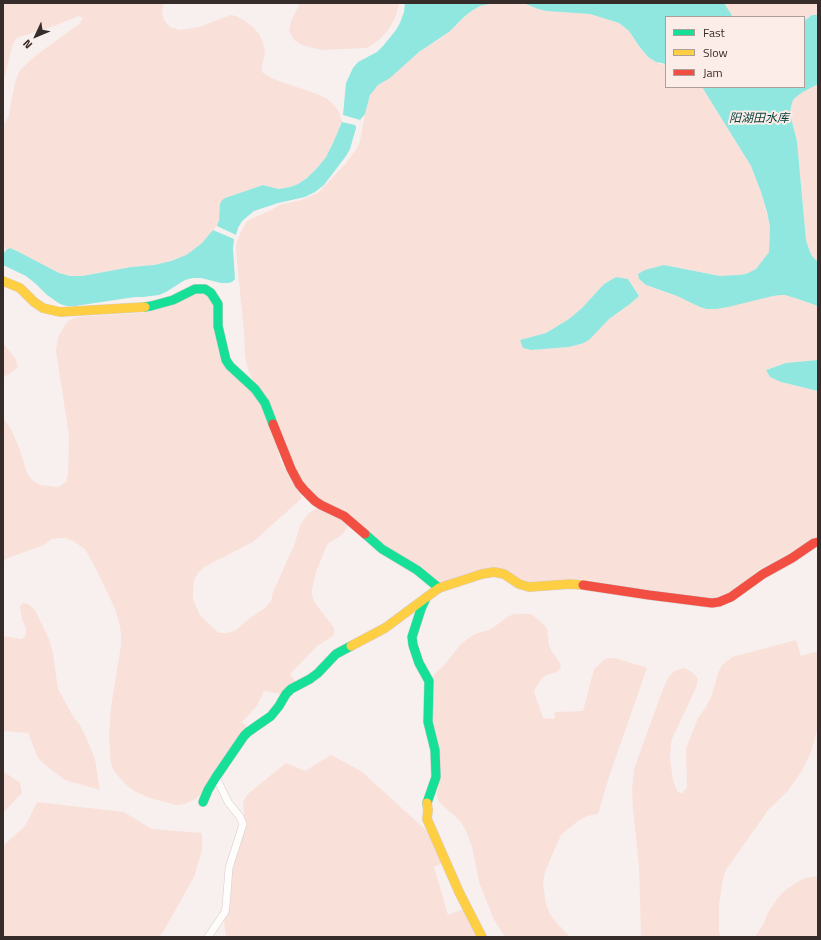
<!DOCTYPE html>
<meta charset="utf-8">
<style>
body{margin:0}
#map{position:relative;width:821px;height:940px;overflow:hidden;background:#f8f0ee;font-family:"Titillium Web",sans-serif}
canvas{display:block}
.frame{position:absolute;inset:0;border:4px solid #362c29;pointer-events:none}
.legend{position:absolute;left:665px;top:16px;width:140px;height:72px;box-sizing:border-box;background:#fdede9;border:1px solid #ada09c;margin:0;padding:5px 7px;list-style:none;font-size:12px;color:#362c29}
.legend li{display:flex;align-items:center;gap:8px;height:20px}
.legend b{width:20px;border:1px solid #ada09c}
.north{position:absolute;left:16px;top:16px;width:40px;height:40px;-webkit-text-stroke:3px #fdede9;paint-order:stroke;rotate:226deg;font-size:11px;font-weight:700;line-height:16px;text-align:center;color:#362c29}
.north::after{content:'';display:block;margin:auto;width:14px;height:18px;background:#362c29;clip-path:polygon(50% 0,100% 100%,50% 72%,0 100%)}
</style>
<div id="map">
<canvas width="821" height="940"></canvas>
<div class="frame"></div>
<ul class="legend">
<li><b style="height:5px;background:#16e098"></b>Fast</li>
<li><b style="height:5px;background:#ffcf43"></b>Slow</li>
<li><b style="height:5px;background:#f24e42"></b>Jam</li>
</ul>
<div class="north">N</div>
</div>
<script>
const context = document.querySelector('canvas').getContext('2d');
context.lineJoin = 'round';
function paint(path, color) {
  context.fillStyle = color;
  context.fill(path, 'evenodd');
}
function toPath(rows) {
  const path = new Path2D();
  for (const r of rows) {
    path.moveTo(r[0], r[1]);
    for (let i = 2; i < r.length; i += 2) path.lineTo(r[i], r[i + 1]);
  }
  return path;
}
function trace(path, color, width, dash) {
  context.strokeStyle = color;
  context.lineWidth = width;
  context.lineCap = dash ? 'butt' : 'round';
  context.setLineDash(dash || []);
  context.stroke(path);
}
function label(font, color, halo, rows, align = 'center') {
  context.font = font + ' "Titillium Web","Noto Sans SC",sans-serif';
  context.lineWidth = 4;
  context.setLineDash([]);
  context.textBaseline = 'middle';
  context.strokeStyle = halo;
  context.fillStyle = color;
  for (const [text, x, y, turn = 0] of rows) {
    context.save();
    context.translate(x, y);
    context.rotate((+turn || 0) * Math.PI / 180);
    context.textAlign = isNaN(turn) ? turn : align;
    if (halo) context.strokeText(text, 0, 0);
    context.fillText(text, 0, 0);
    context.restore();
  }
}
const green = toPath([
 [3,3,164,3,162,11,164,20,170,27,180,30,199,27,231,15,236,16,245,21,253,27,259,34,263,43,265,53,262,67,262,72,270,77,279,81,317,94,326,98,330,101,338,110,342,122,333,143,326,157,318,167,307,178,298,184,290,187,279,189,263,185,225,198,217,226,202,243,193,250,186,255,171,261,154,265,131,267,82,276,70,276,59,273,17,251,10,248,6,250,3,243,3,126,9,116,11,102,15,83,18,74,21,69,35,56,79,24,83,18,78,16,74,18,46,29,22,36,17,38,14,42,12,47,5,76,3,81],
 [300,3,399,3,396,16,389,29,379,40,367,48,321,50,302,45,294,40,289,31,291,21],
 [494,3,523,3,538,9,546,11,590,14,619,23,629,31,639,46,648,57,660,64,666,65,666,87,702,87,751,166,761,192,770,227,769,252,759,266,753,271,746,274,729,276,720,276,664,265,639,279,650,287,677,296,692,303,781,295,785,295,801,300,818,306,818,360,786,363,766,370,781,382,818,391,818,537,812,539,790,553,760,569,729,593,718,597,712,598,650,590,581,579,570,579,530,582,521,579,506,570,443,583,433,579,314,496,293,469,266,400,253,380,248,370,246,362,245,355,244,332,236,252,236,244,240,234,247,221,273,209,279,205,301,200,318,193,346,163,357,148,360,141,365,114,369,99,372,91,378,85,390,78,419,52,443,37,470,12,480,6],
 [616,277,628,279,639,295,630,304,609,319,584,343,569,347,531,350,527,350,520,340,546,333,569,319,582,308,604,284],
 [724,3,818,3,818,15,812,15,804,21,804,17,733,17],
 [818,84,818,262,812,256,810,252,806,240,797,141,790,114,791,107,793,100,796,97,803,92],
 [197,294,202,294,207,296,212,303,215,311,216,338,242,382,260,401,273,425,280,460,302,498,253,542,204,567,198,573,194,580,193,589,193,598,199,614,212,627,219,633,228,633,236,630,250,618,265,608,271,601,273,592,295,543,300,525,308,514,315,509,320,509,347,523,347,528,342,535,330,542,327,545,316,572,312,590,312,595,315,603,334,628,334,632,333,636,317,646,290,674,295,681,281,694,264,691,257,706,242,722,248,728,222,760,200,795,193,800,185,804,176,805,150,798,134,791,126,785,114,771,111,763,110,753,109,735,111,707,121,645,121,635,120,626,115,609,96,569,85,549,73,541,65,538,60,538,51,539,44,545,8,558,3,561,3,418,12,431,19,447,27,473,32,480,40,485,58,487,66,482,68,473,69,436,56,351,58,337,65,325,68,321,76,317,139,313,148,312],
 [3,343,15,358,18,367,11,373,3,377],
 [23,603,28,604,35,610,49,639,53,653,58,689,74,718,80,725,86,737,95,759,100,790,65,780,58,775,44,764,38,758,28,733,3,731,3,636,21,639,25,637,26,632,26,628,22,620,20,606],
 [514,614,531,614,535,617,543,624,547,629,549,645,551,650,560,663,561,668,557,672,547,675,542,678,536,687,534,692,543,718,554,719,555,712,583,711,594,669,605,659,610,658,615,658,647,668,609,777,598,814,587,816,578,821,561,835,545,872,543,883,546,904,550,914,556,922,570,937,505,937,494,920,479,882,472,847,466,831,460,821,439,802,437,797,437,791,440,775,429,715,430,681,433,676,445,664,461,644,466,640,475,634,491,629,509,616],
 [796,640,801,656,818,651,818,728,811,752,803,769,788,791,769,809,726,870,723,879,719,905,719,931,721,937,641,937,639,867,633,808,632,790,634,769,663,689,669,676,676,670,684,668,692,672,698,679,696,688,672,739,671,744,670,758,673,780,676,788,678,792,682,794,687,787,686,748,698,718,706,707,712,695,718,673,722,665,732,657],
 [331,755,361,771,427,831,442,863,434,867,448,915,464,909,479,937,226,937,224,922,230,895,232,871,244,812,243,803,245,798,249,793,286,763,305,771],
 [3,771,20,783,22,793,3,813],
 [37,802,124,812,152,829,202,833,202,850,194,877,162,934,157,937,3,937,3,846,25,826],
 [818,876,818,937,755,937,764,923,767,914,777,899,783,892,797,882,805,878]
]);
const water = toPath([
 [405,3,494,3,480,6,470,12,464,17,449,32,419,52,390,78,378,85,370,95,365,114,360,120,343,115,346,83,353,68,358,62,377,52,383,46,396,30,400,23,404,12],
 [523,3,724,3,733,17,666,17,666,64,656,62,648,57,639,46,629,31,619,23,590,14,546,11,538,9],
 [812,15,818,15,818,84,803,92,796,97,793,100,791,107,790,114,797,141,806,240,810,252,812,256,818,262,818,306,801,300,785,295,781,295,773,296,728,307,716,309,707,309,700,307,677,296,646,285,639,279,638,274,645,270,664,265,720,276,738,275,746,274,756,269,769,252,770,227,767,212,761,192,751,166,702,87,804,87,804,21],
 [342,122,355,125,356,127,356,128,350,149,346,156,324,185,315,192,305,197,278,203,254,211,242,221,238,228,236,235,217,226,219,220,220,204,222,200,225,198,263,185,279,189,290,187,298,184,307,178,318,167,326,157,333,143],
 [213,230,234,239,233,249,235,279,232,282,229,283,221,283,201,278,193,278,185,280,166,292,159,295,143,297,135,297,75,306,67,306,60,304,47,295,36,284,26,276,3,265,3,254,6,250,10,248,17,251,59,273,70,276,82,276,131,267,154,265,171,261,186,255,193,250,202,243],
 [616,277,628,279,639,296,630,304,609,319,590,339,584,343,569,347,531,350,523,348,520,340,546,333,569,319,582,308,604,284],
 [818,360,818,391,781,382,770,377,766,370,786,363]
]);
const street = toPath([
 [208,937,225,912,226,906,229,868,243,824,240,817,228,802,216,777]
]);
const fast = toPath([
 [145,307,151,306,173,300,195,289,205,289,211,293,218,304,218,326,226,360,230,366,255,389,265,403,273,424],
 [365,534,382,549,417,570,439,588],
 [426,598,421,609,412,637,413,645,419,663,429,681,428,722,435,750,436,777,427,803],
 [203,802,208,790,216,777,244,736,248,732,271,716,279,706,286,694,291,689,310,679,318,673,336,654,351,646]
]);
const slow = toPath([
 [3,281,20,288,34,302,43,308,60,312,145,307],
 [351,646,385,628,439,588,482,574,494,572,504,574,519,584,529,587,570,584,583,585],
 [427,803,428,810,427,819,459,892,482,937]
]);
const jam = toPath([
 [273,424,291,469,299,484,304,490,315,501,321,505,344,516,365,534],
 [583,585,649,595,712,603,719,602,731,597,763,574,792,558,814,543,818,542]
]);
const waterNames = [
 ["阳湖田水库",759,119]
];
paint(green, '#f9e1da');
paint(water, '#90e7df');
trace(street, '#d5ccca', 8);
trace(fast, '#d5ccca', 10);
trace(slow, '#d5ccca', 10);
trace(jam, '#d5ccca', 10);
trace(street, '#fefdfc', 7);
trace(fast, '#16e098', 9);
trace(slow, '#ffcf43', 9);
trace(jam, '#f24e42', 9);
label('italic 12px', '#003e3a', '#fdede9', waterNames);
</script>
